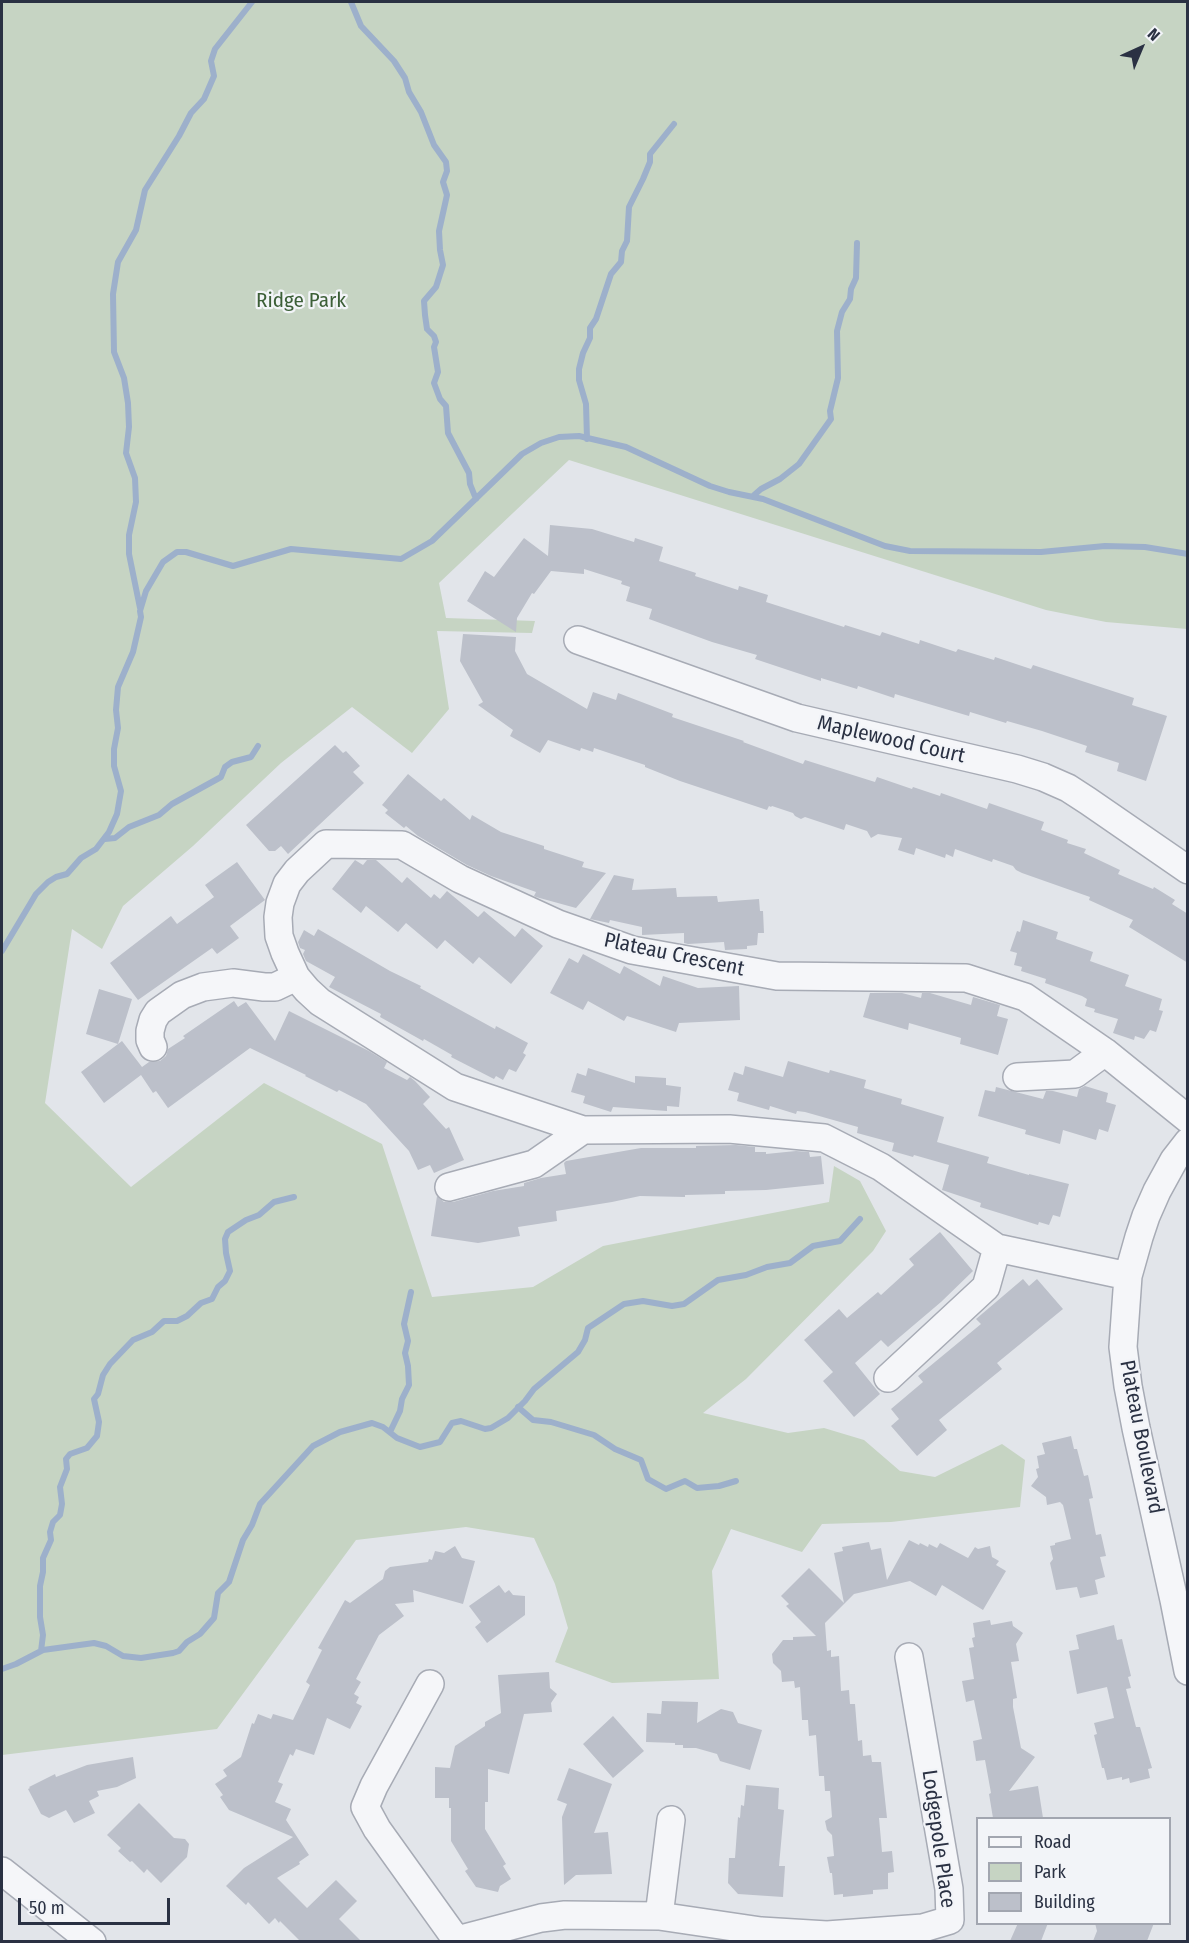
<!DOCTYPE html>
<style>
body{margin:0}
#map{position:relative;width:1189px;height:1943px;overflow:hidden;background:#e2e5ea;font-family:"Fira Sans Condensed",sans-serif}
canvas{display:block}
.frame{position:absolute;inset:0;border:3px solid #2a3143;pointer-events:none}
.legend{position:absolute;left:976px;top:1817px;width:195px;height:108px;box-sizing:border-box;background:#f2f4f8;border:2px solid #a2a6b0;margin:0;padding:8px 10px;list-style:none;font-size:18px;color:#2a3143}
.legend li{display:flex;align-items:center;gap:12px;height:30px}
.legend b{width:30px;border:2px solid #a2a6b0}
.north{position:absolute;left:1111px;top:18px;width:60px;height:60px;-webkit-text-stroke:4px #f2f4f8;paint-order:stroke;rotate:44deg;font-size:16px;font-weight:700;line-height:24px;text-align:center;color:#2a3143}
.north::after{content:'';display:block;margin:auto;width:21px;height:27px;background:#2a3143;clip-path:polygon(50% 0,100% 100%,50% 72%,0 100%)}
.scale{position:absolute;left:18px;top:1898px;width:152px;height:27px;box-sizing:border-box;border:3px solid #2a3143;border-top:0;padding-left:8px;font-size:18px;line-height:21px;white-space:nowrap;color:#2a3143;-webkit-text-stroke:4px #f2f4f8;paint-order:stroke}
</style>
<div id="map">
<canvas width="1189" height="1943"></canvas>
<div class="frame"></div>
<ul class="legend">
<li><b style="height:8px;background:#f5f6f9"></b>Road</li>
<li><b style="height:16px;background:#c6d4c3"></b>Park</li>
<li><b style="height:16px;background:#bcc0ca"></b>Building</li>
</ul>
<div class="north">N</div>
<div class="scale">50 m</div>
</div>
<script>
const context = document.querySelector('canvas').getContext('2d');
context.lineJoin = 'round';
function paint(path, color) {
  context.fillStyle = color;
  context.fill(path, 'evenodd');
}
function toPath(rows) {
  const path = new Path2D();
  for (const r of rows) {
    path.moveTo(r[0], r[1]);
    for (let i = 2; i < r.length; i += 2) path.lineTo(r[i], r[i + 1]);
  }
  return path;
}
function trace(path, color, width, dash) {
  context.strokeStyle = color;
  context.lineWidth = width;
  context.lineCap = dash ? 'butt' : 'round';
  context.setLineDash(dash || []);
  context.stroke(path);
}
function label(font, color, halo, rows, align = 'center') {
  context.font = font + ' "Fira Sans Condensed",sans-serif';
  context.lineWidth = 4.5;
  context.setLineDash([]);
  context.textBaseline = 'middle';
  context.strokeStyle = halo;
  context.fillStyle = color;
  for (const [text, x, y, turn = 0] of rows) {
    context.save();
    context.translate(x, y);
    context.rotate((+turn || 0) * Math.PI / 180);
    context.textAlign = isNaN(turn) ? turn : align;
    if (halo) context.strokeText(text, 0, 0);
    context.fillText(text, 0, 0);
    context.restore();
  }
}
const green = toPath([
 [2,2,1187,2,1187,629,1106,622,1046,610,569,460,439,583,446,618,535,621,532,633,437,631,449,709,412,753,352,707,281,763,193,846,123,906,102,949,72,929,45,1103,131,1187,264,1083,382,1144,432,1297,533,1287,603,1246,829,1202,834,1166,860,1181,886,1231,873,1251,746,1379,703,1413,788,1433,824,1428,864,1440,900,1471,935,1477,1002,1444,1025,1460,1020,1507,891,1522,822,1524,802,1552,731,1529,712,1571,719,1679,612,1683,555,1662,568,1628,555,1584,534,1538,466,1527,356,1540,217,1729,2,1755]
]);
const stream = toPath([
 [351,2,361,26,394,61,405,78,409,92,421,112,434,145,446,162,447,171,443,182,447,195,439,231,440,250,443,265,436,287,424,301,425,315,427,329,434,336,436,342,434,347,438,372,434,383,440,399,446,406,448,433,469,473,470,484,476,499],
 [587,439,586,404,579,380,579,369,583,353,590,338,590,328,596,319,611,274,621,262,622,251,627,241,629,207,643,179,650,162,650,154,674,124],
 [753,496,761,489,780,479,799,464,831,419,830,411,838,378,837,331,842,312,850,299,851,289,856,278,857,243],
 [140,608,129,554,129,535,136,502,135,478,126,453,129,427,128,403,124,378,114,352,113,294,118,262,136,230,145,190,179,136,191,113,204,99,214,76,211,61,215,49,252,2],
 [105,839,115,838,129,827,159,815,172,804,221,777,225,767,232,762,251,757,258,746],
 [2,951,36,894,48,882,56,877,67,874,81,858,96,849,109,832,117,814,121,791,114,766,114,749,118,728,116,710,118,687,133,652,141,617,140,611,146,591,163,562,177,552,186,552,233,566,291,549,401,559,432,541,522,454,541,443,559,437,579,436,626,447,710,486,729,492,763,499,885,546,910,551,1041,552,1105,546,1145,547,1188,554],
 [518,1407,533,1420,551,1422,594,1435,615,1449,641,1460,648,1479,666,1489,685,1481,697,1488,719,1486,736,1481],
 [390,1432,400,1411,402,1399,409,1385,408,1366,405,1353,408,1341,404,1324,411,1292],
 [41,1651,43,1635,40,1617,40,1586,43,1572,43,1558,51,1540,50,1532,53,1522,60,1515,62,1504,60,1487,67,1469,66,1459,70,1454,87,1448,97,1436,99,1422,94,1399,98,1394,103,1375,110,1364,133,1340,152,1332,164,1321,177,1321,187,1316,201,1303,212,1299,218,1287,225,1281,230,1271,226,1253,225,1239,228,1232,246,1220,259,1215,274,1202,294,1197],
 [2,1669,16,1664,43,1650,94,1643,106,1646,123,1656,141,1658,173,1653,179,1651,187,1642,200,1634,214,1618,218,1593,229,1582,243,1540,252,1525,260,1504,313,1446,340,1432,372,1423,383,1427,397,1438,420,1447,440,1442,452,1423,461,1421,485,1429,491,1428,508,1418,525,1401,534,1389,578,1352,585,1340,588,1328,624,1304,643,1301,672,1306,684,1304,718,1280,746,1275,767,1267,790,1263,813,1246,840,1241,860,1219]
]);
const building = toPath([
 [550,525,592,529,634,542,635,538,663,547,659,561,696,573,695,576,738,590,739,586,768,595,766,602,844,627,845,625,880,636,882,632,919,644,920,640,956,652,958,649,994,660,995,657,1031,669,1033,665,1134,698,1132,705,1167,716,1146,781,1117,771,1119,763,1085,752,1087,746,1042,731,1007,721,1006,723,970,712,969,716,895,694,894,698,858,686,857,689,821,678,821,681,755,659,757,655,712,642,649,619,652,609,626,601,630,587,621,584,622,581,584,569,584,574,551,571,534,594,532,593,517,618,516,632,467,601,485,571,494,577,524,538,548,556],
 [463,634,516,637,515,651,527,674,587,709,593,692,616,700,618,693,673,714,672,717,744,741,743,742,803,764,805,760,875,782,877,777,912,789,913,787,940,796,941,793,987,809,989,803,1044,822,1041,830,1068,840,1067,843,1086,849,1084,853,1120,870,1118,874,1153,889,1154,887,1175,900,1172,904,1188,914,1188,963,1129,927,1133,920,1089,900,1090,897,1022,873,1016,870,1013,866,993,859,992,862,955,849,953,857,946,854,945,858,916,848,914,855,898,850,902,838,878,834,871,838,867,831,846,824,844,830,805,817,801,819,795,816,793,813,772,806,771,807,769,806,767,810,680,781,645,767,645,765,594,748,593,752,581,748,580,751,548,740,540,753,510,736,513,730,478,705,483,702,460,661],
 [335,745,343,753,346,751,360,766,353,772,364,783,288,854,281,846,275,851,269,851,246,825],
 [408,774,441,801,444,798,470,820,472,815,501,832,544,846,544,849,584,862,582,867,606,873,576,908,536,897,534,896,536,892,491,876,467,865,418,836,406,826,404,828,385,813,388,810,382,805],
 [355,860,363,865,367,860,376,860,402,883,407,877,431,898,434,894,440,899,447,891,478,917,484,911,515,937,522,928,543,946,511,984,479,957,473,964,445,940,437,949,406,923,398,932,366,906,361,913,332,889],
 [237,862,265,900,230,926,239,938,217,954,212,948,138,1000,110,963,171,916,177,924,214,897,205,885],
 [614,875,634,879,632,890,676,888,677,897,717,896,718,902,759,899,760,911,763,911,764,933,758,933,757,945,747,946,747,949,725,950,724,942,688,944,684,943,684,933,642,935,642,927,610,920,609,923,590,919],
 [1023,920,1058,932,1056,939,1093,952,1090,961,1129,975,1125,986,1162,999,1159,1010,1163,1011,1156,1032,1150,1030,1144,1039,1135,1036,1134,1040,1113,1033,1118,1019,1094,1012,1095,1009,1085,1006,1087,999,1082,996,1045,983,1046,979,1021,971,1022,967,1014,965,1017,953,1010,951,1017,931,1020,932],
 [318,929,390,971,421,986,420,988,495,1029,496,1026,528,1043,523,1053,526,1055,516,1072,509,1069,503,1080,496,1076,494,1079,451,1057,452,1055,424,1039,423,1041,380,1017,381,1014,329,987,335,977,306,961,303,954,305,950,300,948,298,942,304,930,314,936],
 [583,954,620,974,624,966,660,986,663,976,698,988,739,986,740,1020,679,1023,676,1032,627,1016,624,1021,588,1001,583,1010,550,993,569,958,578,963],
 [99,989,132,999,118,1044,86,1034],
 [870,993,902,993,921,998,922,993,930,993,971,1005,973,997,1000,1005,997,1016,1008,1019,998,1055,960,1044,961,1038,909,1023,908,1030,863,1017],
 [234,1001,238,1007,246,1002,275,1041,289,1011,369,1051,387,1062,384,1068,407,1080,410,1077,415,1081,430,1097,423,1104,446,1129,449,1127,464,1160,434,1173,430,1165,418,1170,409,1151,366,1104,339,1090,337,1092,305,1076,306,1075,250,1048,168,1108,156,1091,153,1093,141,1075,104,1103,81,1072,122,1041,142,1067,149,1062,160,1061,166,1056,168,1049,185,1038,183,1036],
 [788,1061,829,1073,830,1070,866,1080,864,1088,902,1099,901,1104,944,1117,937,1142,989,1157,987,1163,1029,1175,1029,1174,1069,1184,1060,1217,1053,1215,1049,1225,1039,1222,1038,1225,980,1207,981,1203,942,1190,949,1165,914,1155,913,1157,892,1151,894,1143,857,1133,858,1127,805,1112,797,1111,796,1114,770,1106,769,1110,737,1101,739,1093,728,1090,734,1072,743,1075,745,1066,783,1077],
 [588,1068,635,1083,635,1076,666,1078,666,1085,681,1087,679,1107,667,1106,667,1111,613,1107,611,1112,583,1103,585,1096,571,1092,577,1073,586,1076],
 [1085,1086,1108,1093,1106,1102,1116,1105,1108,1132,1099,1129,1096,1140,1063,1130,1060,1144,1025,1134,1026,1130,978,1116,985,1090,995,1092,996,1087,1043,1099,1046,1091,1053,1091,1077,1097,1079,1089],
 [736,1145,755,1147,755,1152,766,1152,766,1154,796,1151,809,1152,810,1157,821,1156,824,1184,766,1190,725,1191,725,1194,685,1195,685,1197,640,1196,612,1202,556,1211,557,1221,518,1227,520,1236,478,1243,431,1236,437,1196,444,1202,453,1202,493,1191,524,1186,524,1183,541,1178,566,1174,564,1163,566,1161,641,1148,696,1148,696,1146],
 [940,1232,973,1271,941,1302,888,1347,881,1340,855,1363,880,1394,854,1417,823,1381,833,1372,804,1340,839,1309,847,1318,878,1292,881,1295,914,1265,909,1259],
 [1023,1279,1029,1286,1037,1279,1063,1309,997,1363,1002,1369,939,1420,947,1430,917,1456,891,1426,899,1419,891,1409,923,1382,918,1376,981,1324,976,1319],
 [1071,1436,1074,1449,1077,1449,1084,1476,1088,1475,1093,1498,1089,1499,1096,1535,1101,1534,1106,1556,1100,1557,1105,1577,1095,1580,1098,1594,1080,1598,1077,1587,1056,1590,1050,1563,1053,1559,1050,1546,1055,1545,1055,1543,1071,1539,1063,1505,1060,1502,1047,1505,1046,1497,1031,1486,1038,1477,1036,1469,1039,1468,1037,1456,1045,1454,1042,1443],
 [909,1540,919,1545,920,1543,928,1547,929,1544,937,1548,940,1543,968,1558,975,1547,978,1549,990,1546,992,1557,999,1561,996,1565,1006,1571,983,1610,942,1585,936,1596,910,1581,854,1594,825,1623,827,1651,831,1650,831,1657,839,1656,841,1691,849,1690,850,1704,855,1704,858,1741,862,1740,863,1756,871,1755,872,1762,881,1762,887,1818,879,1818,882,1852,892,1851,894,1872,888,1873,888,1889,873,1890,873,1894,843,1897,843,1894,834,1895,832,1873,830,1873,827,1857,834,1856,832,1835,827,1830,825,1821,832,1817,830,1791,825,1791,824,1776,819,1776,816,1735,809,1736,808,1720,802,1720,800,1687,795,1688,794,1681,782,1682,781,1671,773,1663,772,1654,783,1640,793,1640,793,1637,816,1636,786,1606,789,1604,781,1596,809,1568,844,1603,834,1553,843,1551,842,1547,869,1542,871,1550,881,1548,887,1580],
 [455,1546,462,1558,475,1561,463,1604,413,1590,414,1602,395,1604,404,1616,379,1635,356,1679,361,1682,354,1694,359,1697,356,1703,362,1706,350,1729,327,1718,314,1755,296,1749,293,1756,290,1754,278,1782,283,1784,275,1802,291,1809,286,1820,309,1855,299,1862,300,1864,277,1878,307,1908,336,1880,357,1901,339,1919,361,1941,300,1941,280,1921,279,1923,275,1918,269,1924,248,1902,246,1905,226,1886,244,1868,293,1837,229,1810,220,1797,223,1795,215,1784,227,1776,223,1770,241,1757,252,1723,254,1724,258,1714,271,1719,273,1714,293,1720,310,1685,306,1682,322,1650,318,1648,345,1600,350,1603,383,1579,385,1571,390,1567,428,1562,429,1559,432,1560,435,1551,444,1553],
 [499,1585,505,1593,509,1590,513,1595,525,1596,525,1615,487,1643,475,1627,481,1622,469,1606],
 [990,1620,991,1625,1012,1621,1013,1626,1023,1633,1016,1644,1019,1661,1011,1662,1017,1698,1013,1699,1013,1707,1021,1748,1035,1757,1009,1791,1038,1786,1043,1818,993,1818,989,1794,991,1793,985,1760,976,1761,973,1741,982,1739,974,1700,966,1702,962,1681,974,1679,969,1648,974,1647,972,1638,975,1637,973,1623],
 [1114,1625,1117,1640,1122,1639,1131,1676,1128,1677,1131,1688,1126,1689,1136,1727,1140,1727,1152,1768,1148,1769,1150,1778,1130,1783,1129,1778,1122,1780,1122,1777,1107,1780,1104,1768,1102,1768,1094,1735,1097,1734,1094,1723,1114,1718,1107,1687,1077,1694,1069,1651,1079,1649,1076,1635],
 [549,1672,550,1688,557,1694,551,1703,552,1712,524,1714,509,1774,488,1769,488,1802,485,1802,485,1829,506,1864,503,1866,511,1879,500,1886,498,1892,476,1887,465,1871,468,1869,451,1841,451,1808,449,1808,449,1798,435,1798,435,1767,450,1768,455,1746,485,1726,485,1722,501,1713,498,1675],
 [662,1701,698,1702,697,1723,721,1709,733,1712,738,1723,762,1730,750,1770,720,1761,717,1754,696,1748,683,1748,683,1745,675,1745,675,1743,646,1742,647,1713,661,1714],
 [613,1716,644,1751,613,1778,583,1744],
 [133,1757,136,1778,117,1787,97,1791,99,1796,89,1801,95,1813,74,1823,66,1810,49,1818,41,1814,28,1789,30,1788,29,1787,55,1774,56,1777,87,1765],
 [569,1768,612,1784,594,1833,608,1832,612,1874,576,1875,564,1885,562,1817,567,1804,557,1800],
 [746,1785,779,1788,778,1809,784,1810,779,1866,785,1866,783,1897,738,1894,728,1883,729,1858,735,1858,738,1817,740,1818,741,1805,744,1806],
 [139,1803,174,1838,185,1839,189,1844,187,1857,161,1883,147,1869,144,1873,132,1861,130,1862,118,1851,121,1848,107,1835],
 [1018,1923,1048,1923,1041,1941,1010,1941],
 [1095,1923,1154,1923,1147,1941,1093,1941,1097,1931]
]);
const minor = toPath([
 [578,640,797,718,1017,769,1043,777,1068,788,1088,801,1188,870],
 [153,1047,150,1040,150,1031,153,1020,158,1012,182,995,203,987,233,983,264,987,275,987,296,977],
 [1017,1077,1075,1074,1105,1052],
 [1188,1142,1174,1160,1157,1191,1146,1216,1139,1237,1128,1276,1123,1347,1128,1386,1136,1428,1174,1600,1188,1671],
 [449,1187,534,1164,583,1130],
 [1128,1276,997,1248,881,1167,824,1138,729,1129,583,1130,455,1087,320,1002,307,990,296,977,285,953,279,936,278,917,280,903,287,884,297,871,326,844,402,845,460,879,558,924,632,950,777,976,966,978,1025,997,1105,1052,1188,1119],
 [888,1378,986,1287,997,1248],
 [430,1684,374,1786,365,1807,377,1829,458,1942],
 [2,1871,92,1942],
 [659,1916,671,1820],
 [457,1940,541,1918,565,1915,659,1916,761,1931,827,1935,923,1928,950,1920,949,1889,909,1657]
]);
const parkNames = [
 ["Ridge Park",301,301]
];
const streetNames = [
 ["Maplewood Court",891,740,13],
 ["Plateau Crescent",674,955,12],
 ["Plateau Boulevard",1141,1437,79],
 ["Lodgepole Place",938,1839,82]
];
paint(green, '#c6d4c3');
trace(stream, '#9db0cb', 6);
paint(building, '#bcc0ca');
trace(minor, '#a7abb5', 30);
trace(minor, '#f5f6f9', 27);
label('21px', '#3c5f37', '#f2f4f8', parkNames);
label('21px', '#2a3143', '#f2f4f8', streetNames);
</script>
